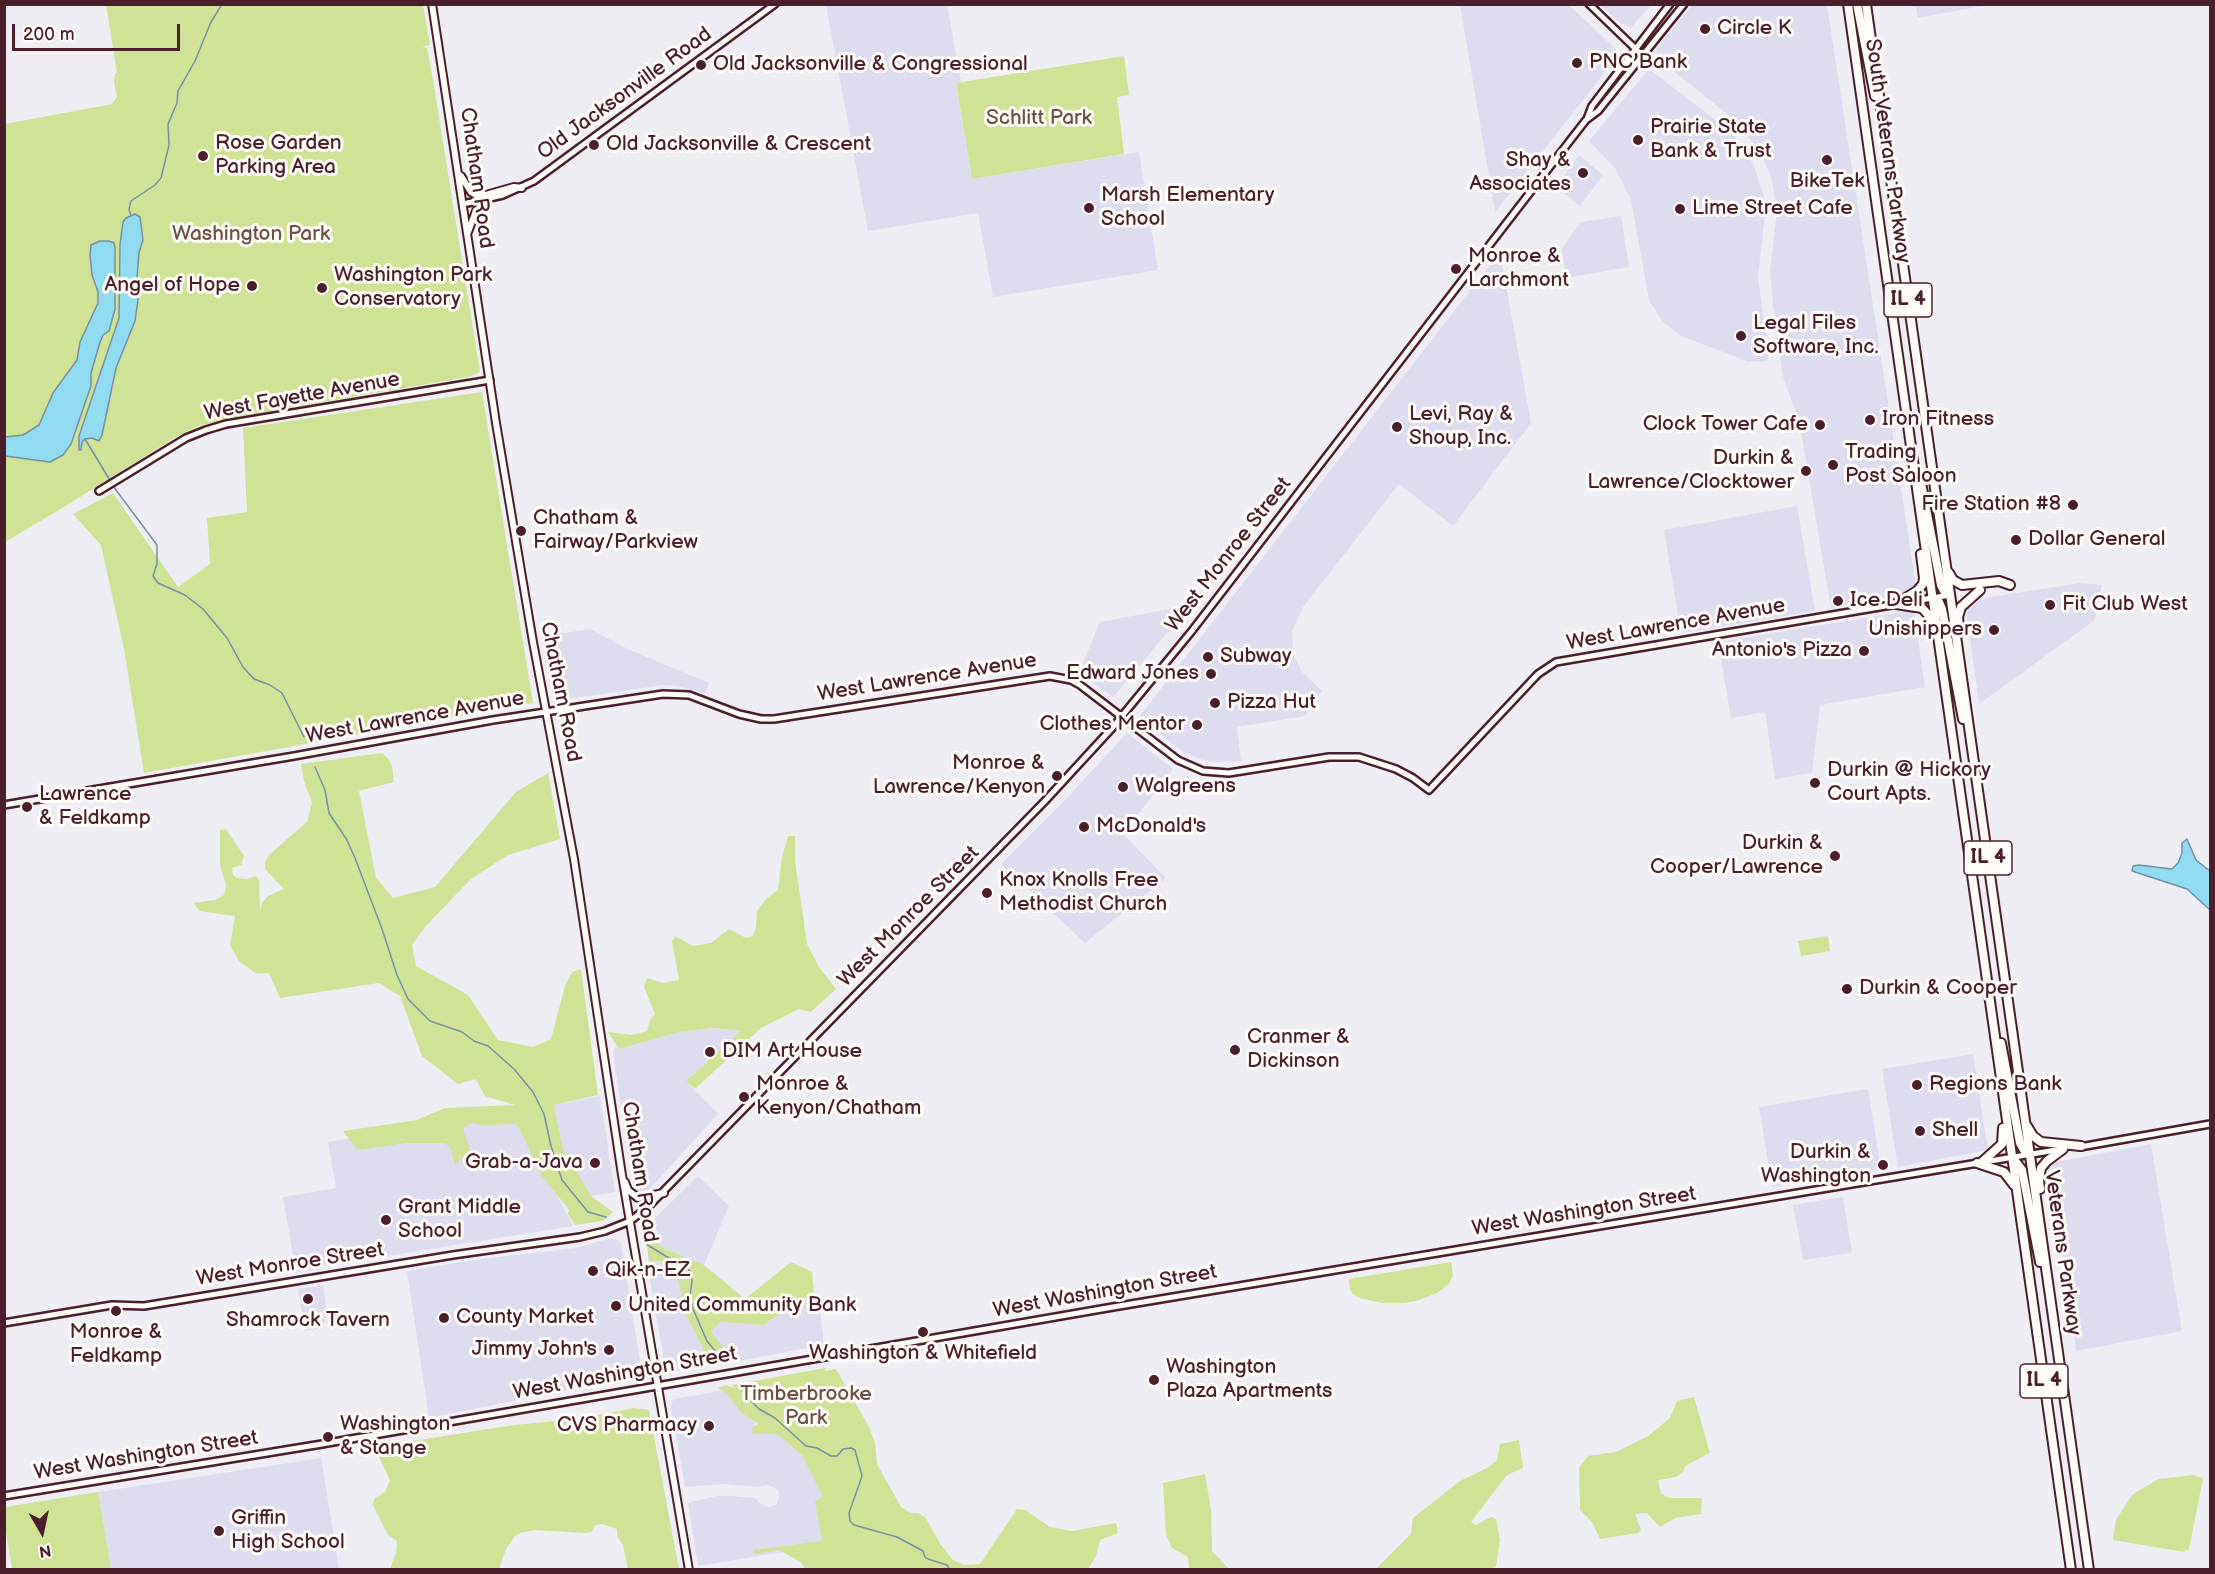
<!DOCTYPE html>
<style>
body{margin:0}
#map{position:relative;width:2215px;height:1574px;overflow:hidden;background:#efeef4;font-family:"Balsamiq Sans",sans-serif}
canvas{display:block}
.frame{position:absolute;inset:0;border:6px solid #4a1f2b;pointer-events:none}
.north{position:absolute;left:12px;top:1502px;width:60px;height:60px;-webkit-text-stroke:4px #fdfcf7;paint-order:stroke;rotate:171deg;font-size:16px;font-weight:700;line-height:24px;text-align:center;color:#4a1f2b}
.north::after{content:'';display:block;margin:auto;width:21px;height:27px;background:#4a1f2b;clip-path:polygon(50% 0,100% 100%,50% 72%,0 100%)}
.scale{position:absolute;left:12px;top:24px;width:168px;height:27px;box-sizing:border-box;border:3px solid #4a1f2b;border-top:0;padding-left:8px;font-size:18px;line-height:21px;white-space:nowrap;color:#4a1f2b;-webkit-text-stroke:4px #fdfcf7;paint-order:stroke}
</style>
<div id="map">
<canvas width="2215" height="1574"></canvas>
<div class="frame"></div>
<div class="north">N</div>
<div class="scale">200 m</div>
</div>
<script>
const context = document.querySelector('canvas').getContext('2d');
context.lineJoin = 'round';
function paint(path, color) {
  context.fillStyle = color;
  context.fill(path, 'evenodd');
}
function toPath(rows) {
  const path = new Path2D();
  for (const r of rows) {
    path.moveTo(r[0], r[1]);
    for (let i = 2; i < r.length; i += 2) path.lineTo(r[i], r[i + 1]);
  }
  return path;
}
function trace(path, color, width, dash) {
  context.strokeStyle = color;
  context.lineWidth = width;
  context.lineCap = dash ? 'butt' : 'round';
  context.setLineDash(dash || []);
  context.stroke(path);
}
function label(font, color, halo, rows, align = 'center') {
  context.font = font + ' "Balsamiq Sans",sans-serif';
  context.lineWidth = 6;
  context.setLineDash([]);
  context.textBaseline = 'middle';
  context.strokeStyle = halo;
  context.fillStyle = color;
  for (const [text, x, y, turn = 0] of rows) {
    context.save();
    context.translate(x, y);
    context.rotate((+turn || 0) * Math.PI / 180);
    context.textAlign = isNaN(turn) ? turn : align;
    if (halo) context.strokeText(text, 0, 0);
    context.fillText(text, 0, 0);
    context.restore();
  }
}
const built = toPath([
 [1915,4,1988,4,1988,5,1918,18],
 [826,5,947,5,961,82,956,84,972,179,1139,152,1158,270,993,297,978,213,868,231],
 [1460,5,1569,5,1620,53,1495,212],
 [1600,5,1651,5,1631,28,1619,22],
 [1692,5,1827,5,1916,586,1907,593,1831,608,1799,420,1783,377,1773,304,1770,271,1777,212,1772,180,1761,153,1736,121,1656,57,1657,48],
 [1649,69,1730,131,1745,149,1754,166,1765,201,1765,214,1758,277,1769,358,1766,361,1749,362,1681,336,1663,322,1649,300,1631,200,1615,168,1589,141],
 [1579,155,1603,175,1580,206,1556,187],
 [1621,216,1629,267,1566,278,1562,248,1581,222],
 [1500,252,1531,423,1453,526,1399,484,1303,607,1292,631,1293,653,1302,672,1322,691,1305,716,1237,727,1241,761,1208,762,1183,752,1139,717],
 [1797,506,1815,611,1681,633,1664,530],
 [2080,583,2102,585,2095,620,1979,704,1966,608,1984,598],
 [1191,605,1113,697,1079,673,1100,622],
 [1907,611,1914,611,1925,687,1820,705,1812,773,1775,779,1765,712,1731,718,1718,642],
 [590,629,628,649,709,683,705,693,676,686,663,685,554,701,541,637],
 [1127,733,1173,769,1123,834,1166,878,1085,943,1001,864,1066,799],
 [713,1028,742,1031,686,1081,718,1114,646,1193,639,1193,634,1188,631,1175,613,1052,616,1046,619,1049,679,1032],
 [1973,1054,1988,1150,1898,1167,1882,1069],
 [1868,1089,1881,1169,1772,1187,1759,1107],
 [600,1096,615,1192,591,1196,563,1149,554,1105],
 [471,1120,518,1121,573,1226,325,1266,315,1270,296,1273,283,1197,336,1188,328,1142],
 [2151,1144,2182,1331,2076,1351,2051,1163],
 [698,1176,729,1206,704,1265,661,1247,645,1228],
 [1843,1197,1852,1253,1803,1260,1793,1205],
 [611,1238,618,1240,621,1243,641,1367,638,1376,429,1418,407,1271,481,1259,576,1248],
 [660,1261,678,1270,685,1313,707,1356,714,1364,676,1371,665,1366,647,1263],
 [323,1285,327,1314,323,1328,305,1331,298,1289],
 [818,1292,824,1345,738,1361,732,1358,711,1332,720,1322,763,1325],
 [731,1389,762,1434,776,1432,802,1452,828,1500,837,1543,698,1566,688,1503,717,1496,733,1496,755,1498,762,1505,769,1507,777,1504,779,1497,778,1490,769,1485,757,1487,724,1484,685,1487,671,1407,672,1402,674,1399],
 [321,1458,339,1569,111,1569,98,1492]
]);
const green = toPath([
 [106,5,423,5,430,45,422,47,427,48,433,80,480,372,468,377,243,416,199,426,176,437,64,507,5,542,5,124,112,104,117,97,114,83,115,74,117,73],
 [1124,56,1129,95,1117,97,1124,154,972,179,956,83],
 [482,392,533,703,144,773,124,649,101,545,73,514,113,493,178,587,210,564,207,518,247,512,243,428],
 [382,753,389,759,392,767,394,782,359,791,376,878,393,898,435,887,516,792,548,773,560,839,508,855,471,879,426,926,412,945,416,966,468,995,498,1040,533,1047,551,1039,565,986,572,972,581,969,598,1095,554,1105,563,1149,591,1196,613,1212,603,1221,575,1225,568,1214,569,1210,542,1176,517,1124,483,1125,470,1123,463,1129,470,1150,455,1165,451,1149,445,1143,407,1143,357,1150,343,1131,417,1120,445,1108,515,1105,485,1096,476,1079,458,1084,422,1056,400,996,379,983,280,998,269,973,257,974,239,961,230,945,235,916,199,911,194,903,215,900,224,895,226,885,220,865,220,830,226,829,244,856,241,865,232,868,233,875,237,878,246,879,256,876,259,880,260,911,262,903,268,896,284,889,265,869,265,862,270,854,307,822,312,803,304,781,301,764],
 [788,836,795,836,795,861,807,944,819,967,836,989,811,1012,799,1009,761,1028,695,1089,686,1081,741,1031,713,1028,679,1032,619,1049,608,1032,632,1035,647,1031,650,1020,655,1014,644,987,647,978,663,983,679,980,672,941,675,936,693,946,711,943,729,929,746,938,753,936,756,928,757,911,767,898,778,890,782,857],
 [1828,936,1830,951,1801,956,1798,941],
 [652,1236,661,1247,704,1265,745,1299,791,1262,812,1272,814,1293,763,1325,720,1322,711,1332,728,1353,730,1362,714,1364,707,1356,685,1313,677,1270,660,1261,649,1262,646,1238],
 [1451,1262,1453,1275,1449,1284,1437,1293,1416,1301,1402,1303,1382,1303,1360,1298,1353,1294,1350,1290,1349,1279],
 [825,1368,826,1371,836,1369,869,1427,875,1443,877,1464,901,1507,911,1513,918,1513,925,1517,941,1545,953,1560,965,1565,980,1564,1017,1509,1025,1510,1050,1527,1072,1531,1116,1523,1118,1533,1100,1540,1096,1556,1088,1569,806,1570,801,1562,779,1550,754,1554,753,1550,822,1541,815,1501,823,1497,802,1455,777,1434,753,1434,752,1428,758,1424,742,1413,727,1394,718,1388,726,1385,734,1388,732,1385],
 [1694,1397,1710,1453,1685,1466,1683,1472,1676,1477,1658,1480,1661,1494,1670,1498,1702,1498,1701,1514,1675,1518,1660,1527,1647,1513,1635,1514,1641,1530,1638,1533,1600,1539,1592,1522,1580,1510,1579,1468,1588,1456,1616,1452,1648,1436,1670,1418,1677,1401],
 [634,1408,649,1410,679,1569,628,1569,623,1545,617,1536,617,1529,602,1524,595,1525,592,1532,584,1533,535,1530,520,1533,515,1536,506,1549,499,1569,390,1569,396,1553,397,1541,388,1535,373,1505,374,1499,385,1492,390,1480,377,1453,381,1446,514,1425,578,1419],
 [1519,1440,1523,1468,1507,1475,1471,1522,1476,1525,1491,1517,1496,1519,1500,1540,1496,1567,1487,1570,1376,1569,1411,1534,1413,1518,1460,1481,1489,1467,1497,1460,1500,1444],
 [1205,1474,1211,1510,1212,1551,1229,1569,1192,1569,1189,1568,1188,1557,1172,1548,1166,1534,1163,1483],
 [2193,1475,2203,1478,2189,1549,2184,1552,2113,1540,2116,1520,2132,1495,2158,1479],
 [98,1492,111,1569,12,1569,5,1525,5,1507]
]);
const water = toPath([
 [135,214,140,217,143,240,139,252,137,278,138,300,135,321,116,368,102,435,99,441,92,438,85,439,82,442,81,450,79,450,79,436,119,318,120,245,123,222,126,218,135,214],
 [100,241,109,241,114,243,115,248,115,309,109,331,103,335,100,342,91,373,91,386,71,444,63,455,50,462,5,456,5,437,23,435,39,425,53,393,77,360,80,342,98,303,98,292,92,275,90,255,91,245,100,241],
 [2187,839,2196,860,2210,871,2210,910,2187,889,2132,871,2133,866,2139,865,2172,869,2178,863,2182,853,2182,843,2187,839]
]);
const stream = toPath([
 [131,216,129,209,131,201,155,185,161,178,169,145,168,124,177,103,178,91,195,61,211,22,222,4],
 [85,439,111,482],
 [113,486,157,545,157,564,153,576,158,583,185,595,203,609,227,638,243,667,254,679,270,685,282,693,304,737],
 [315,767,325,790,329,813,347,840,355,858,382,929,397,975,408,999,430,1021,462,1032,474,1041,488,1046,514,1069,533,1092,544,1114,551,1146,562,1180,588,1212,606,1217],
 [646,1244,690,1271,692,1280,690,1297,693,1309,707,1341,725,1363],
 [739,1385,746,1396,759,1409,775,1418,806,1446,817,1448,831,1456,837,1456,843,1449,851,1448,855,1450,862,1476,849,1513,850,1521,854,1525,897,1537,923,1551,925,1557,928,1559,947,1565,950,1570]
]);
const tertiary = toPath([
 [1589,4,1643,56],
 [1587,119,1592,106,1670,4],
 [463,204,503,195,534,181,775,4],
 [99,491,186,438,206,430,226,424,490,380],
 [4,805,294,756,493,720,663,694,689,695,739,714,761,719,774,719,1050,676,1071,680,1080,685,1178,760,1203,771,1229,773,1329,757,1359,757,1396,769,1413,778,1429,790,1538,674,1556,662,1950,595],
 [2080,1147,2210,1124],
 [4,1323,112,1305,144,1306,453,1255,580,1237,605,1231,630,1221,647,1208,1044,802,1113,727,1191,632,1572,138,1586,120,1598,111,1684,4],
 [4,1496,322,1444,1113,1307,2062,1149]
]);
const secondary = toPath([
 [432,4,496,423,533,642,574,859,622,1175,689,1570],
 [461,176,471,192,476,195,486,195,514,187,522,188],
 [468,232,476,211,489,199],
 [625,1182,628,1190,638,1198,664,1193]
]);
const trunk = toPath([
 [1848,4,2071,1570],
 [1857,4,1875,96],
 [1866,4,2089,1570],
 [1921,483,1941,585,1944,591,1950,595],
 [1949,573,1953,580,1962,585,1999,581,2010,585],
 [1933,598,1939,602,1942,609,1963,719],
 [1896,604,1917,591,1923,584,1924,578,1921,554],
 [1896,604,1922,608,1934,621],
 [1959,625,1958,617,1961,607,1980,590],
 [2001,1043,2020,1143,2024,1150,2030,1155],
 [2027,1126,2033,1136,2041,1142,2081,1146],
 [2012,1157,2022,1170,2040,1262],
 [1982,1162,2002,1144,2003,1128],
 [1977,1163,2004,1172,2014,1185],
 [2040,1189,2039,1180,2041,1168,2047,1161,2063,1149]
]);
const markers = [
 [1705,29,6,"#4a1f2b"],
 [1577,63,6,"#4a1f2b"],
 [701,65,6,"#4a1f2b"],
 [1638,140,6,"#4a1f2b"],
 [594,145,6,"#4a1f2b"],
 [203,156,6,"#4a1f2b"],
 [1827,160,6,"#4a1f2b"],
 [1583,173,6,"#4a1f2b"],
 [1089,208,6,"#4a1f2b"],
 [1680,209,6,"#4a1f2b"],
 [1456,269,6,"#4a1f2b"],
 [252,286,6,"#4a1f2b"],
 [322,288,6,"#4a1f2b"],
 [1741,336,6,"#4a1f2b"],
 [1870,420,6,"#4a1f2b"],
 [1820,425,6,"#4a1f2b"],
 [1397,427,6,"#4a1f2b"],
 [1833,465,6,"#4a1f2b"],
 [1806,471,6,"#4a1f2b"],
 [2073,505,6,"#4a1f2b"],
 [521,531,6,"#4a1f2b"],
 [2016,540,6,"#4a1f2b"],
 [1838,601,6,"#4a1f2b"],
 [2050,605,6,"#4a1f2b"],
 [1994,630,6,"#4a1f2b"],
 [1864,651,6,"#4a1f2b"],
 [1208,657,6,"#4a1f2b"],
 [1211,674,6,"#4a1f2b"],
 [1215,703,6,"#4a1f2b"],
 [1197,725,6,"#4a1f2b"],
 [1057,776,6,"#4a1f2b"],
 [1815,783,6,"#4a1f2b"],
 [1123,787,6,"#4a1f2b"],
 [27,807,6,"#4a1f2b"],
 [1084,827,6,"#4a1f2b"],
 [1835,856,6,"#4a1f2b"],
 [987,893,6,"#4a1f2b"],
 [1847,989,6,"#4a1f2b"],
 [1235,1050,6,"#4a1f2b"],
 [710,1052,6,"#4a1f2b"],
 [1917,1085,6,"#4a1f2b"],
 [744,1097,6,"#4a1f2b"],
 [1920,1131,6,"#4a1f2b"],
 [595,1163,6,"#4a1f2b"],
 [1883,1165,6,"#4a1f2b"],
 [386,1220,6,"#4a1f2b"],
 [593,1271,6,"#4a1f2b"],
 [308,1299,6,"#4a1f2b"],
 [616,1306,6,"#4a1f2b"],
 [116,1311,6,"#4a1f2b"],
 [444,1318,6,"#4a1f2b"],
 [923,1332,6,"#4a1f2b"],
 [609,1350,6,"#4a1f2b"],
 [1154,1380,6,"#4a1f2b"],
 [709,1426,6,"#4a1f2b"],
 [328,1437,6,"#4a1f2b"],
 [219,1531,6,"#4a1f2b"]
];
const shields = [
 [1908,300,48],
 [1988,858,48],
 [2044,1381,48]
];
const shieldNames = [
 ["IL 4",1908,300],
 ["IL 4",1988,858],
 ["IL 4",2044,1381]
];
const poiNames = [
 ["Circle K",1717,29],
 ["PNC Bank",1589,63],
 ["Old Jacksonville & Congressional",713,65],
 ["Prairie State",1650,128],
 ["Bank & Trust",1650,152],
 ["Rose Garden",215,144],
 ["Parking Area",215,168],
 ["Old Jacksonville & Crescent",606,145],
 ["Shay &",1571,161,"right"],
 ["Associates",1571,185,"right"],
 ["BikeTek",1827,182,"center"],
 ["Marsh Elementary",1101,196],
 ["School",1101,220],
 ["Lime Street Cafe",1692,209],
 ["Monroe &",1468,257],
 ["Larchmont",1468,281],
 ["Washington Park",334,276],
 ["Conservatory",334,300],
 ["Angel of Hope",240,286,"right"],
 ["Legal Files",1753,324],
 ["Software, Inc.",1753,348],
 ["Levi, Ray &",1409,415],
 ["Shoup, Inc.",1409,439],
 ["Iron Fitness",1882,420],
 ["Clock Tower Cafe",1808,425,"right"],
 ["Trading",1845,453],
 ["Post Saloon",1845,477],
 ["Durkin &",1794,459,"right"],
 ["Lawrence/Clocktower",1794,483,"right"],
 ["Fire Station #8",2061,505,"right"],
 ["Chatham &",533,519],
 ["Fairway/Parkview",533,543],
 ["Dollar General",2028,540],
 ["Ice Deli",1850,601],
 ["Fit Club West",2062,605],
 ["Unishippers",1982,630,"right"],
 ["Antonio's Pizza",1852,651,"right"],
 ["Subway",1220,657],
 ["Edward Jones",1199,674,"right"],
 ["Pizza Hut",1227,703],
 ["Clothes Mentor",1185,725,"right"],
 ["Monroe &",1045,764,"right"],
 ["Lawrence/Kenyon",1045,788,"right"],
 ["Durkin @ Hickory",1827,771],
 ["Court Apts.",1827,795],
 ["Walgreens",1135,787],
 ["Lawrence",39,795],
 ["& Feldkamp",39,819],
 ["McDonald's",1096,827],
 ["Durkin &",1823,844,"right"],
 ["Cooper/Lawrence",1823,868,"right"],
 ["Knox Knolls Free",999,881],
 ["Methodist Church",999,905],
 ["Durkin & Cooper",1859,989],
 ["Cranmer &",1247,1038],
 ["Dickinson",1247,1062],
 ["DIM Art House",722,1052],
 ["Monroe &",756,1085],
 ["Kenyon/Chatham",756,1109],
 ["Regions Bank",1929,1085],
 ["Shell",1932,1131],
 ["Durkin &",1871,1153,"right"],
 ["Washington",1871,1177,"right"],
 ["Grab-a-Java",583,1163,"right"],
 ["Grant Middle",398,1208],
 ["School",398,1232],
 ["Qik-n-EZ",605,1271],
 ["United Community Bank",628,1306],
 ["County Market",456,1318],
 ["Shamrock Tavern",308,1321,"center"],
 ["Monroe &",116,1333,"center"],
 ["Feldkamp",116,1357,"center"],
 ["Jimmy John's",597,1350,"right"],
 ["Washington & Whitefield",923,1354,"center"],
 ["Washington",1166,1368],
 ["Plaza Apartments",1166,1392],
 ["Washington",340,1425],
 ["& Stange",340,1449],
 ["CVS Pharmacy",697,1426,"right"],
 ["Griffin",231,1519],
 ["High School",231,1543]
];
const streetNames = [
 ["Old Jacksonville Road",625,94,-36],
 ["South Veterans Parkway",1887,151,82],
 ["Chatham Road",476,178,82],
 ["West Fayette Avenue",302,397,-10],
 ["West Monroe Street",1229,555,-52],
 ["West Lawrence Avenue",1676,625,-10],
 ["West Lawrence Avenue",927,678,-9],
 ["Chatham Road",560,692,79],
 ["West Lawrence Avenue",415,718,-10],
 ["West Monroe Street",909,917,-45],
 ["Chatham Road",639,1172,81],
 ["West Washington Street",1584,1212,-9],
 ["Veterans Parkway",2062,1253,82],
 ["West Monroe Street",290,1265,-9],
 ["West Washington Street",1105,1292,-10],
 ["West Washington Street",625,1374,-10],
 ["West Washington Street",146,1456,-9]
];
const parkNames = [
 ["Schlitt Park",1039,119],
 ["Washington Park",251,235],
 ["Timberbrooke",806,1395],
 ["Park",806,1419]
];
paint(built, '#deddf0');
paint(green, '#d0e296');
paint(water, '#91dcf1');
trace(water, '#7590a2', 1.5);
trace(stream, '#7590a2', 1.5);
trace(tertiary, '#4a1f2b', 10);
trace(secondary, '#4a1f2b', 10);
trace(trunk, '#4a1f2b', 12);
trace(tertiary, '#fdfcf7', 5);
trace(secondary, '#fdfcf7', 6);
trace(trunk, '#fdfcf7', 8);
for (const [x, y, r, color] of markers) {
  const dot = new Path2D();
  dot.arc(x, y, r, 0, 2 * Math.PI);
  context.fillStyle = color;
  context.fill(dot);
  trace(dot, '#fdfcf7', 2);
}
for (const [x, y, w] of shields) {
  const box = new Path2D();
  box.roundRect(x - w / 2, y - 17, w, 34, 4.5);
  context.fillStyle = '#fdfcf7';
  context.fill(box);
  trace(box, '#4a1f2b', 1.5);
}
label('bold 20px', '#4a1f2b', null, shieldNames);
label('21px', '#4a1f2b', '#fdfcf7', poiNames, 'left');
label('21px', '#4a1f2b', '#fdfcf7', streetNames);
label('21px', '#6c5046', '#fdfcf7', parkNames);
</script>
